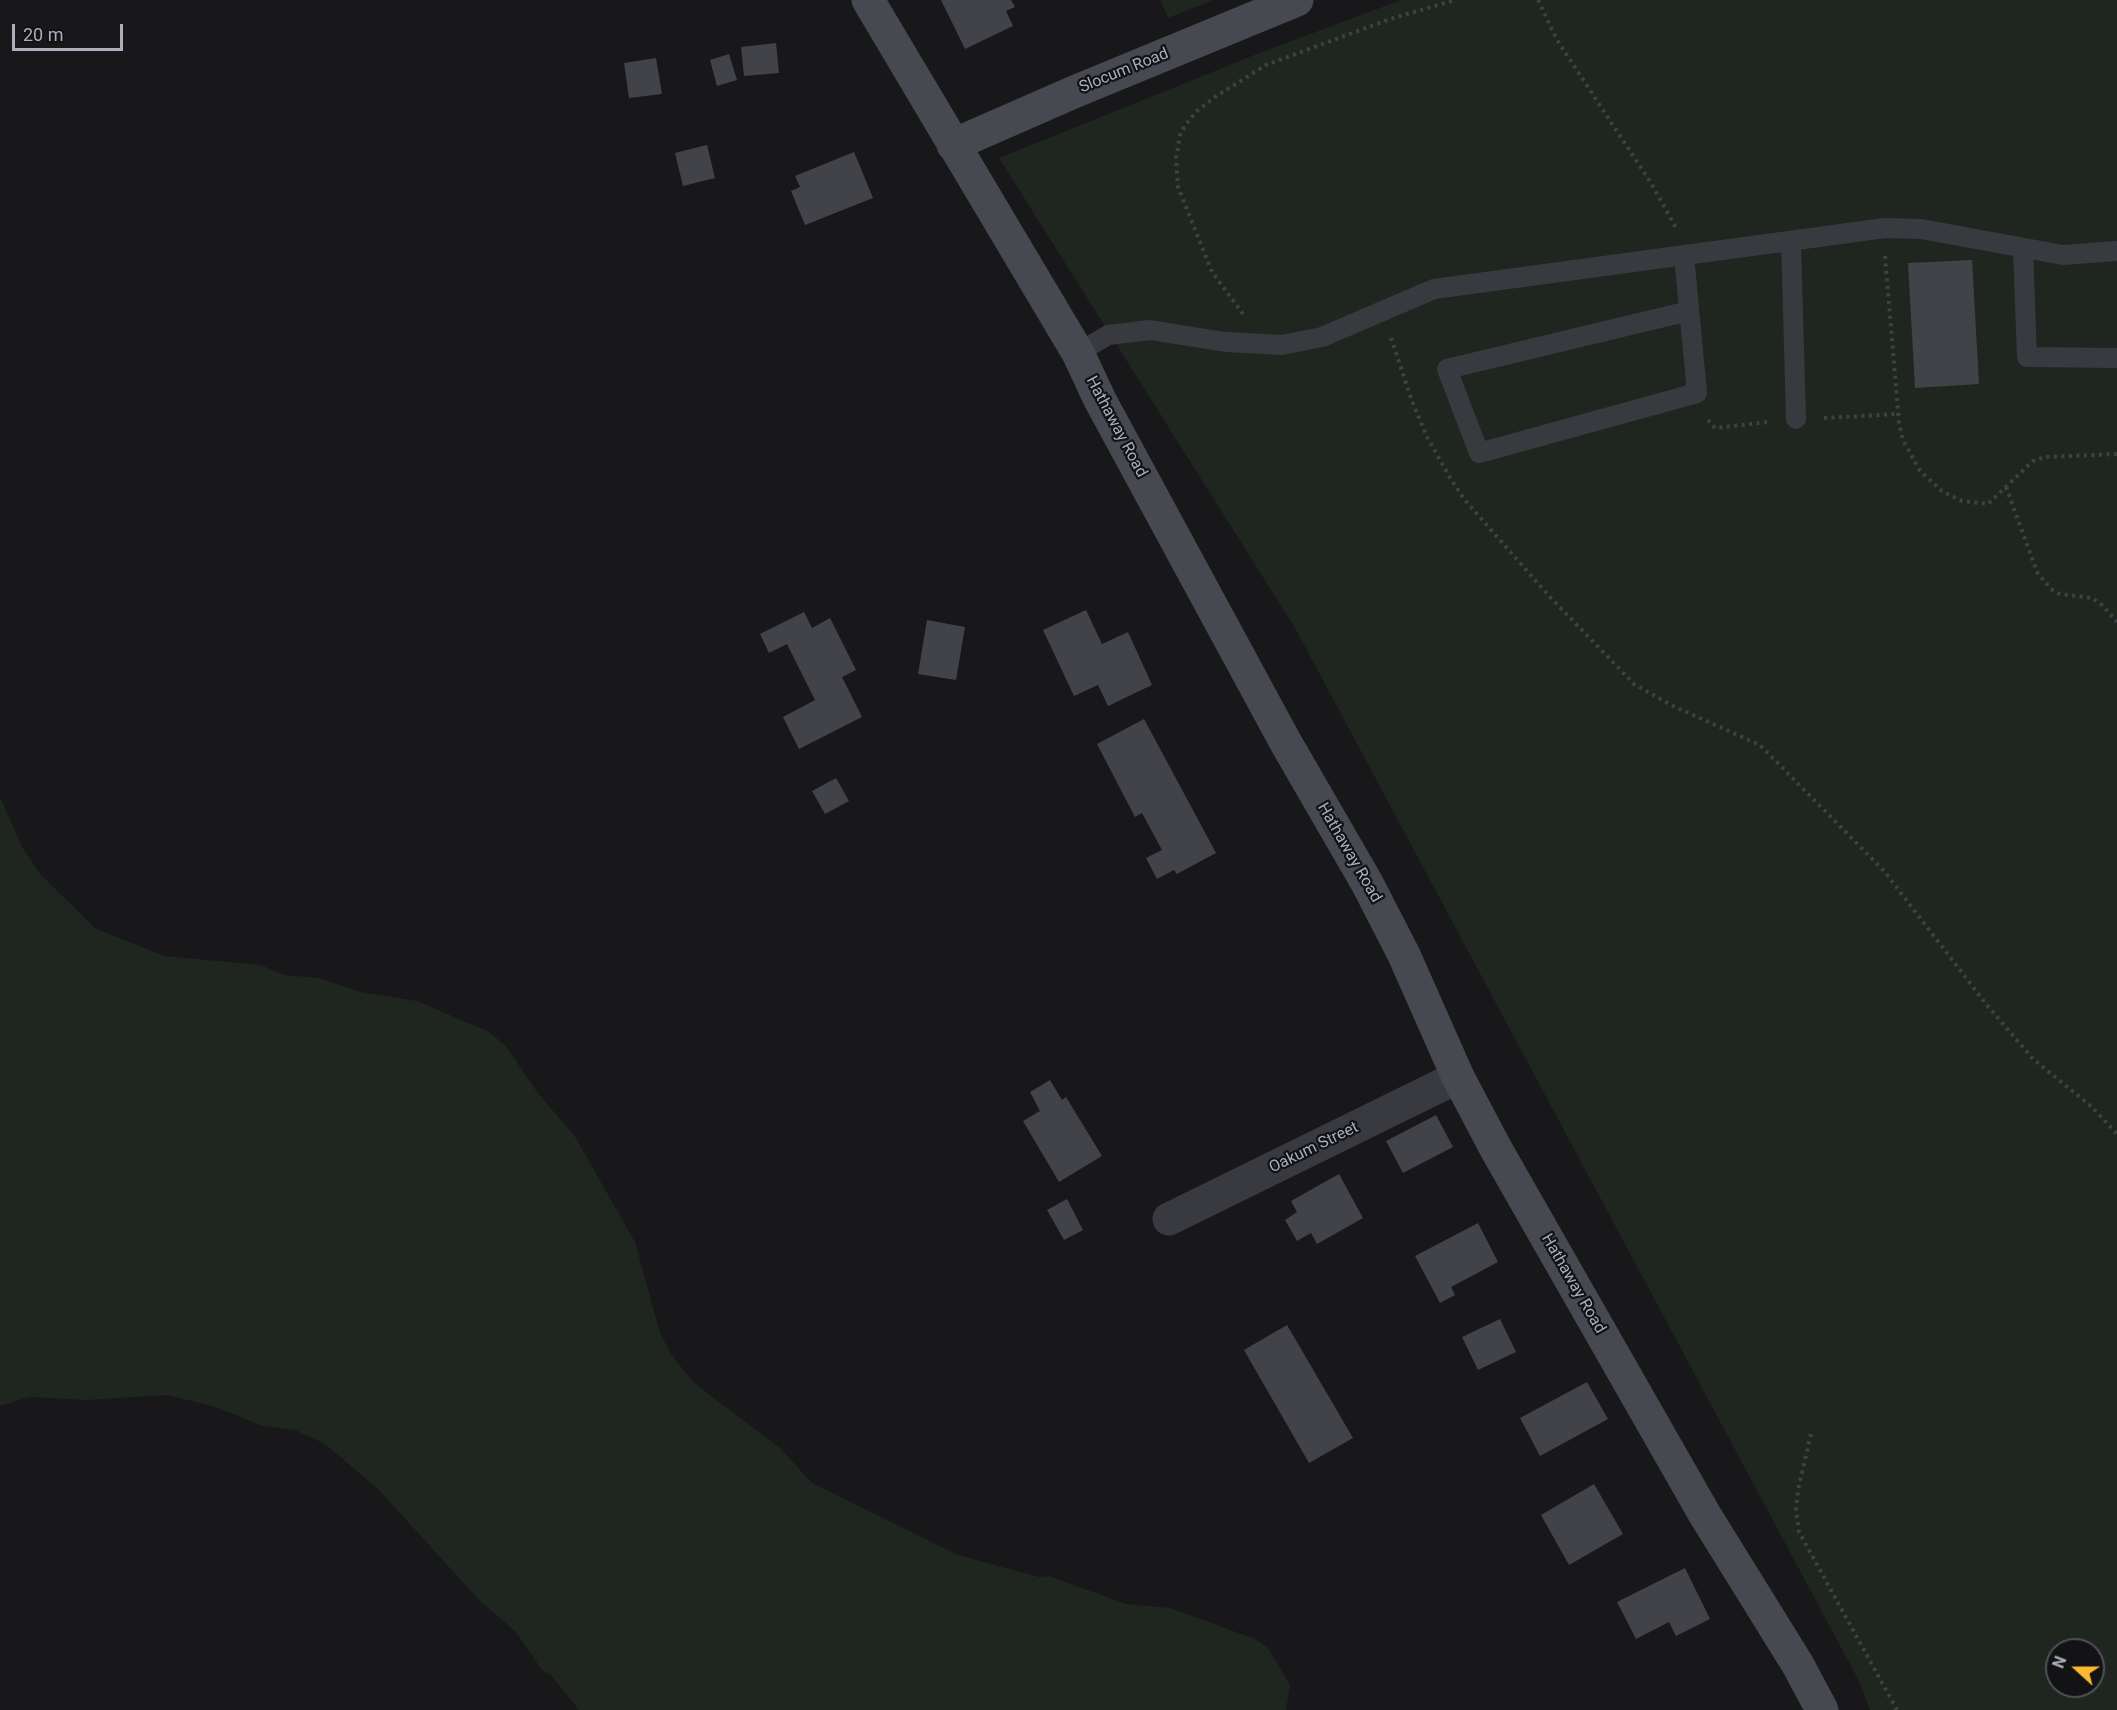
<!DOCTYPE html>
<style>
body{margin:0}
#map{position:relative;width:2117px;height:1710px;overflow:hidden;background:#18181b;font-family:Roboto,sans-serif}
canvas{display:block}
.north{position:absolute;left:2045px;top:1638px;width:60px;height:60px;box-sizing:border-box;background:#131316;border:2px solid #4f5158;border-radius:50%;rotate:291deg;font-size:16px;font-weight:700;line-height:24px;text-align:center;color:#aaafbb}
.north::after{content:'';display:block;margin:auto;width:21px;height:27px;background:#fcb82e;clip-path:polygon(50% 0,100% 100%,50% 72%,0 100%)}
.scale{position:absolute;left:12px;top:24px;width:111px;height:27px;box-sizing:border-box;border:3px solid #aaafbb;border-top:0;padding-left:8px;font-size:18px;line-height:21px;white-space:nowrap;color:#aaafbb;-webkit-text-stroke:4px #131316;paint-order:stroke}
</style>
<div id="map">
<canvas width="2117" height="1710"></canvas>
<div class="north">N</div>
<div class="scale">20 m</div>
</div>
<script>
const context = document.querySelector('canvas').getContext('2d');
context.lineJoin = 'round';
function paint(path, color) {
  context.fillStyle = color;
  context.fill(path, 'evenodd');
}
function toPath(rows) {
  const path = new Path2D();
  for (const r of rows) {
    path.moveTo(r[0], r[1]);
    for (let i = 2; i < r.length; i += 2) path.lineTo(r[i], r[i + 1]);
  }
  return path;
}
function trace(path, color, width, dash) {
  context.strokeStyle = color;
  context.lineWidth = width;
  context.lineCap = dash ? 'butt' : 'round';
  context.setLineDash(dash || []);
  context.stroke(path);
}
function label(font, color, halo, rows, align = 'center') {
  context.font = font + ' Roboto,sans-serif';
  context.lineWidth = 4.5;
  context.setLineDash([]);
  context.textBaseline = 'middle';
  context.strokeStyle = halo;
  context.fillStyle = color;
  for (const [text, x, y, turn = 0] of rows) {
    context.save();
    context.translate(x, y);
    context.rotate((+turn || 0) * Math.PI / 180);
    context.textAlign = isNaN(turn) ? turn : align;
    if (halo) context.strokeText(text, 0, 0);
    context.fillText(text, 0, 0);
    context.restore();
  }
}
const green = toPath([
 [1160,0,1213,0,1168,18],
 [1401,0,2117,0,2117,1710,1870,1710,1859,1681,1295,628,999,158,1257,54],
 [2057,1650,2093,1650,2093,1686,2057,1686],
 [0,797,22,847,41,875,96,929,165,956,261,965,284,975,319,978,361,992,417,1001,489,1032,506,1046,537,1092,574,1135,635,1242,660,1333,671,1354,693,1382,781,1449,812,1483,958,1555,1039,1577,1049,1576,1126,1604,1170,1608,1255,1639,1268,1648,1290,1685,1286,1710,579,1710,551,1675,542,1670,515,1631,480,1601,377,1488,325,1444,295,1430,263,1426,216,1407,167,1395,87,1400,29,1397,0,1406]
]);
const building = toPath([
 [941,0,1011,0,1015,7,1006,11,1013,26,965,49],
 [776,43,779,73,744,76,741,47],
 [729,54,737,80,717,86,710,60],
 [656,58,662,94,629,98,624,63],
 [707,145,715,178,683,186,675,153],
 [854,152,873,198,805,225,791,191,800,187,795,176],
 [1972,260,1979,384,1915,388,1908,263],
 [1086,610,1102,644,1128,632,1152,685,1108,706,1098,685,1074,696,1043,630],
 [804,612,812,628,830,618,856,670,842,677,862,717,799,749,783,717,815,700,787,644,769,653,760,634],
 [927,620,965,627,956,680,918,674],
 [1144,719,1216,853,1177,874,1174,870,1157,879,1146,858,1162,850,1142,813,1135,817,1097,744],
 [836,778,849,801,825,814,812,791],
 [1050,1080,1062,1100,1066,1097,1102,1156,1059,1182,1023,1121,1040,1111,1030,1092],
 [1436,1115,1453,1147,1403,1173,1386,1141],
 [1339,1174,1363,1218,1317,1244,1311,1233,1297,1241,1285,1220,1297,1212,1291,1201],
 [1067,1199,1083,1230,1064,1240,1047,1210],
 [1478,1223,1498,1262,1451,1287,1455,1295,1440,1303,1415,1256],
 [1500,1319,1516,1352,1478,1370,1462,1337],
 [1287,1325,1353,1438,1309,1463,1244,1350],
 [1587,1382,1608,1419,1540,1456,1520,1418],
 [1594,1484,1623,1534,1569,1565,1541,1515],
 [1685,1568,1710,1619,1676,1636,1669,1622,1636,1639,1617,1602]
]);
const path = toPath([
 [1538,0,1557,40,1651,183,1676,228],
 [1885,256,1899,423,1903,440,1920,471,1942,491,1962,501,1988,504,2033,461,2045,457,2117,454],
 [1243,314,1212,272,1178,187,1176,158,1180,135,1186,124,1197,111,1215,97,1266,65,1390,19,1455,0],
 [1391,338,1412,401,1427,437,1449,476,1464,499,1549,596,1634,684,1671,705,1760,745,1884,871,1986,1004,2033,1059,2092,1107,2117,1134],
 [1824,418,1898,414],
 [1708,420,1715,428,1769,422],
 [2006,487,2037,572,2051,589,2060,594,2092,598,2102,605,2117,622],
 [1811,1434,1798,1490,1796,1510,1799,1532,1897,1710]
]);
const lane = toPath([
 [1791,241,1796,419],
 [2023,248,2027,357,2117,358],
 [1684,255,1697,393,1479,453,1447,369,1689,311],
 [1078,353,1108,335,1150,330,1225,342,1282,345,1322,337,1434,289,1885,228,1921,229,2063,255,2117,251]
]);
const street = toPath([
 [1169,1219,1458,1077]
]);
const secondary = toPath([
 [868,0,1078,353,1100,400,1286,743,1367,883,1404,955,1458,1077,1496,1149,1705,1515,1798,1665,1822,1710],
 [953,145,1074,92,1297,0]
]);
const streetNames = [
 ["Slocum Road",1124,71,-22],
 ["Hathaway Road",1116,427,62],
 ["Hathaway Road",1349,853,60],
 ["Oakum Street",1314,1148,-26],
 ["Hathaway Road",1573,1284,60]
];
paint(green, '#1e261f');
paint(building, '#424348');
trace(path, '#3f4147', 4, [3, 4.5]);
trace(lane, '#393a40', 20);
trace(street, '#393a40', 33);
trace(secondary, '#474950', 33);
label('16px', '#aaafbb', '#131316', streetNames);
</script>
